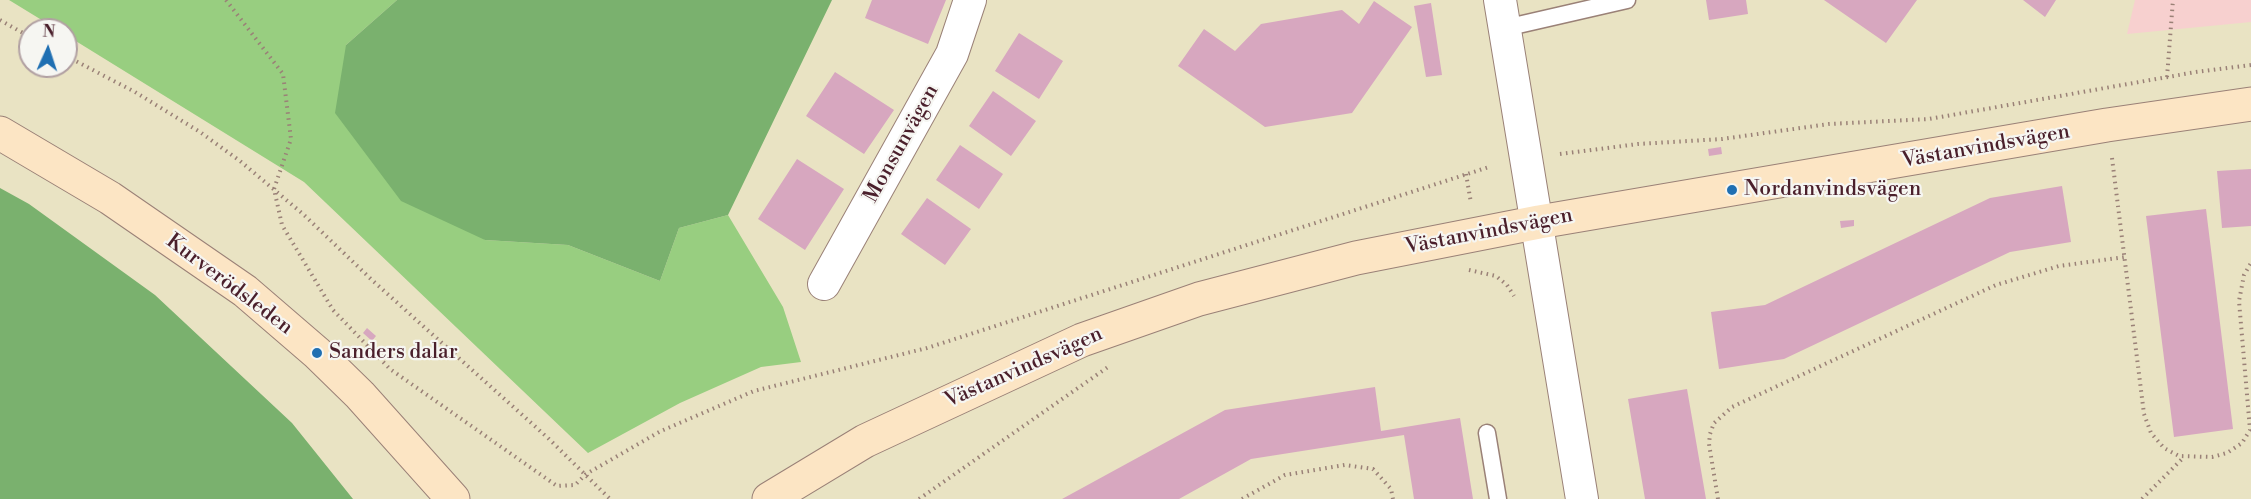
<!DOCTYPE html>
<meta charset="utf-8">
<style>
body{margin:0}
#map{position:relative;width:2251px;height:499px;overflow:hidden;background:#e9e3c3;font-family:"Libre Bodoni",serif}
canvas{display:block}
.north{position:absolute;left:18px;top:18px;width:60px;height:60px;box-sizing:border-box;background:#f6f6f2;border:2px solid #b1a0a2;border-radius:50%;rotate:3deg;font-size:16px;font-weight:700;line-height:24px;text-align:center;color:#4a1f2b}
.north::after{content:'';display:block;margin:auto;width:21px;height:27px;background:#1f6fb2;clip-path:polygon(50% 0,100% 100%,50% 72%,0 100%)}
</style>
<div id="map">
<canvas width="2251" height="499"></canvas>
<div class="north">N</div>
</div>
<script>
const context = document.querySelector('canvas').getContext('2d');
context.lineJoin = 'round';
function paint(path, color) {
  context.fillStyle = color;
  context.fill(path, 'evenodd');
}
function toPath(rows) {
  const path = new Path2D();
  for (const r of rows) {
    path.moveTo(r[0], r[1]);
    for (let i = 2; i < r.length; i += 2) path.lineTo(r[i], r[i + 1]);
  }
  return path;
}
function trace(path, color, width, dash) {
  context.strokeStyle = color;
  context.lineWidth = width;
  context.lineCap = dash ? 'butt' : 'round';
  context.setLineDash(dash || []);
  context.stroke(path);
}
function label(font, color, halo, rows, align = 'center') {
  context.font = font + ' "Libre Bodoni",serif';
  context.lineWidth = 4.5;
  context.setLineDash([]);
  context.textBaseline = 'middle';
  context.strokeStyle = halo;
  context.fillStyle = color;
  for (const [text, x, y, turn = 0] of rows) {
    context.save();
    context.translate(x, y);
    context.rotate((+turn || 0) * Math.PI / 180);
    context.textAlign = isNaN(turn) ? turn : align;
    if (halo) context.strokeText(text, 0, 0);
    context.fillText(text, 0, 0);
    context.restore();
  }
}
const built = toPath([
 [2135,0,2251,0,2251,22,2127,34]
]);
const green = toPath([
 [9,0,397,0,346,45,485,240,568,245,660,281,679,228,728,215,783,307,801,362,761,367,680,403,588,453,304,182,66,35,66,30,58,30]
]);
const forest = toPath([
 [397,0,832,0,728,215,679,228,660,281,568,245,485,240,401,201,335,113,346,45],
 [0,188,29,204,155,295,292,423,353,499,0,499]
]);
const building = toPath([
 [872,0,946,0,928,44,865,18],
 [1706,0,1746,0,1748,14,1709,20],
 [1824,0,1917,0,1886,43],
 [2023,0,2056,0,2045,17],
 [1374,1,1412,27,1352,113,1265,127,1178,66,1204,29,1235,51,1261,24,1342,10,1359,24],
 [1431,3,1442,75,1426,77,1414,6],
 [1019,33,1063,61,1039,99,995,71],
 [835,72,894,110,864,154,806,116],
 [993,91,1036,121,1011,156,969,126],
 [960,145,1003,174,979,209,936,180],
 [1721,147,1722,154,1709,156,1708,149],
 [797,159,844,189,805,250,758,219],
 [2251,169,2251,226,2222,228,2217,171],
 [2062,186,2071,242,2010,252,1784,359,1719,369,1711,312,1765,305,1990,198],
 [927,198,971,229,945,265,901,234],
 [2206,209,2233,429,2174,437,2146,216],
 [1854,220,1854,226,1841,228,1840,221],
 [367,328,376,336,372,341,363,333],
 [1375,387,1381,431,1460,418,1473,499,1414,499,1404,435,1251,459,1179,499,1062,499,1225,410],
 [1687,389,1706,499,1645,499,1628,399]
]);
const path = toPath([
 [226,0,283,74,291,139,274,189,282,225,333,310,390,369,557,486,575,485,586,474,661,431,754,391,927,348,1489,167],
 [0,20,30,37],
 [66,56,135,92,200,132,240,161,303,214,373,281,549,439,610,499],
 [2167,77,2173,0],
 [1560,154,1638,144,1722,139,1829,124,1929,119,2196,72,2251,65],
 [2112,158,2144,414,2151,433,2164,448,2179,456,2212,457,2227,453,2242,443,2250,430,2239,301,2244,275,2251,263],
 [1466,174,1471,203],
 [1469,270,1496,276,1507,285,1514,296],
 [919,499,1108,367],
 [1242,499,1285,475,1345,465,1373,469,1391,489,1393,499],
 [1718,499,1709,444,1710,434,1714,423,1732,407,1996,285,2059,266,2125,257],
 [2142,499,2184,457]
]);
const lane = toPath([
 [1505,28,1627,0],
 [1487,433,1498,499]
]);
const street = toPath([
 [1500,0,1582,499],
 [824,284,952,54,970,0]
]);
const secondary = toPath([
 [0,133,110,198,245,291,317,353,360,395,453,499],
 [769,499,865,441,1082,340,1199,299,1356,258,1539,222,2107,125,2251,104]
]);
const markers = [
 [1732,190,6,"#1f6fb2"],
 [317,353,6,"#1f6fb2"]
];
const streetNames = [
 ["Monsunvägen",902,144,-61],
 ["Västanvindsvägen",1986,147,-10],
 ["Västanvindsvägen",1489,232,-11],
 ["Kurverödsleden",229,285,37],
 ["Västanvindsvägen",1024,368,-24]
];
const poiNames = [
 ["Nordanvindsvägen",1744,190],
 ["Sanders dalar",329,353]
];
paint(built, '#f7d0cf');
paint(green, '#98ce80');
paint(forest, '#7ab16e');
paint(building, '#d7a7bf');
trace(lane, '#9a8177', 19);
trace(street, '#9a8177', 34);
trace(secondary, '#9a8177', 35);
trace(path, '#9a8177', 4, [1.5, 4.5]);
trace(lane, '#fff', 16);
trace(street, '#fff', 32);
trace(secondary, '#fce5c4', 33);
for (const [x, y, r, color] of markers) {
  const dot = new Path2D();
  dot.arc(x, y, r, 0, 2 * Math.PI);
  context.fillStyle = color;
  context.fill(dot);
  trace(dot, '#f6f6f2', 2);
}
label('21px', '#4a1f2b', '#f6f6f2', streetNames);
label('21px', '#4a1f2b', '#f6f6f2', poiNames, 'left');
</script>
